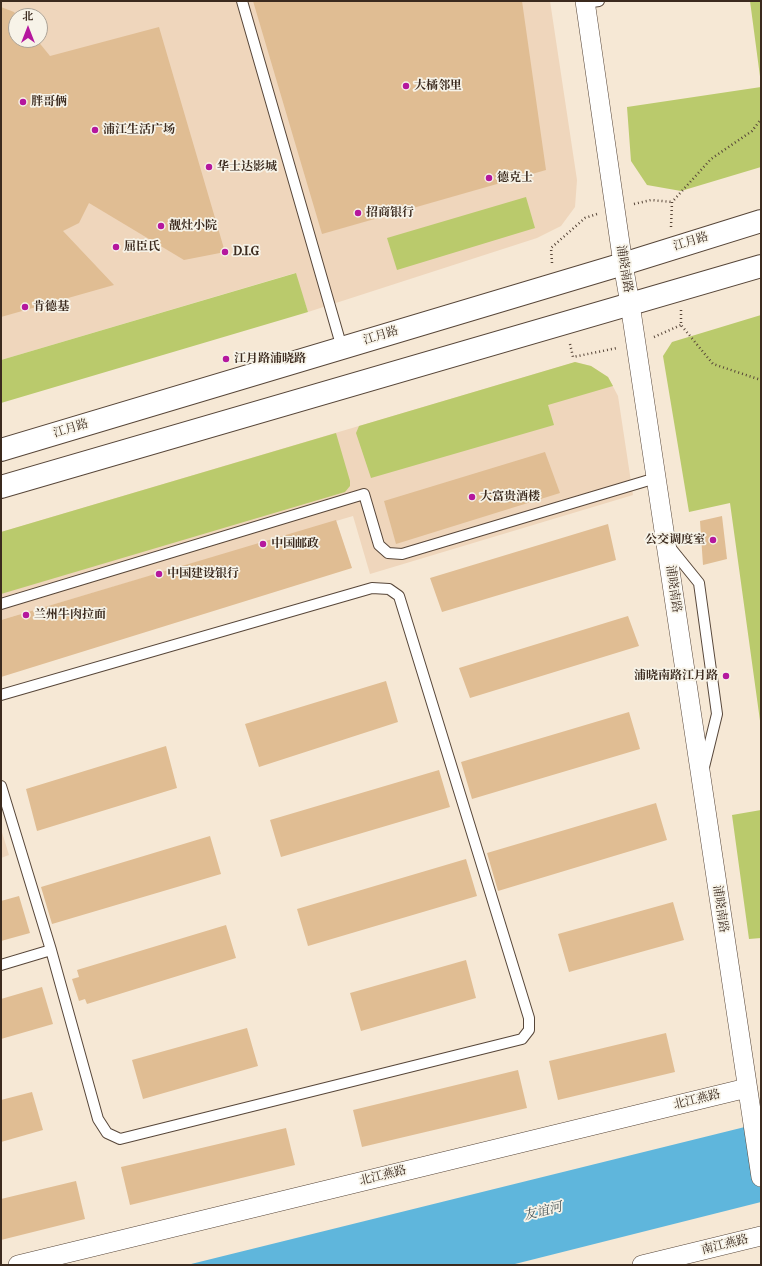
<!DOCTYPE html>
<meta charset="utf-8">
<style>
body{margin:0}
#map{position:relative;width:762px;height:1266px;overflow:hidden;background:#f6e8d5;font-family:"IM FELL French Canon","Noto Serif SC",serif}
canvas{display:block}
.frame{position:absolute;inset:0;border:2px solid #3b2a1e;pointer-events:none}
.north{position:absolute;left:8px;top:8px;width:40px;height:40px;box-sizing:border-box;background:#f7f3e8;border:1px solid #aca397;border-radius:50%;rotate:0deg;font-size:11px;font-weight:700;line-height:16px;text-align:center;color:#3b2a1e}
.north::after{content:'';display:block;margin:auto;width:14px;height:18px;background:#b5179e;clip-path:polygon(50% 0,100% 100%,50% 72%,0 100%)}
</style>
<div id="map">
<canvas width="762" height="1266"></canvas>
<div class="frame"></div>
<div class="north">北</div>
</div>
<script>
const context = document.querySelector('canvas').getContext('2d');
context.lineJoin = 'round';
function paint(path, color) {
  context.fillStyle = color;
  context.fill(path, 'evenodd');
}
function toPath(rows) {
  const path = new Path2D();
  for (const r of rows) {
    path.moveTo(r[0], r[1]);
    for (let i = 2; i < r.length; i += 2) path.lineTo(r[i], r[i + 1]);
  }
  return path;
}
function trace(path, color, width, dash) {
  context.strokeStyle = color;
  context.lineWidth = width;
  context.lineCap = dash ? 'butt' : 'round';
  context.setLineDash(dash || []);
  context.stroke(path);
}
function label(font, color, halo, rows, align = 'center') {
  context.font = font + ' "IM FELL French Canon","Noto Serif SC",serif';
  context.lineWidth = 3.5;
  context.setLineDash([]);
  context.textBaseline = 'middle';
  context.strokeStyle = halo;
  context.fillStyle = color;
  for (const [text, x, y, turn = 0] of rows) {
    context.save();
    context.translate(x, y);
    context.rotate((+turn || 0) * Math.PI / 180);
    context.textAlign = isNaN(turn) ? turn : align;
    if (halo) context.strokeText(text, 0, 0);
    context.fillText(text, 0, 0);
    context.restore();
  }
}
const built = toPath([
 [1,1,550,1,577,180,575,207,561,226,537,238,308,312,295,273,1,360],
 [16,16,40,16,40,40,16,40],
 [575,362,591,366,608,377,618,396,633,495,370,574,353,516,1,620,1,532],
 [1,829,9,855,1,858]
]);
const green = toPath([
 [750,1,761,1,761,84],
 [761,87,761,167,681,191,647,185,631,161,627,107],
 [526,197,535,228,397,270,387,238],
 [296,273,308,312,1,403,1,360],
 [761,315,761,728,730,503,689,512,663,356,672,342],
 [575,362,591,366,608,377,613,386,548,405,554,425,371,478,356,433,359,426],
 [336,433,350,481,350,486,345,492,1,594,1,532],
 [761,810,761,938,749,939,732,815]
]);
const water = toPath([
 [761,1123,761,1202,511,1265,187,1265]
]);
const building = toPath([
 [253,1,522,1,546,170,322,234],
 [1,7,14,12,17,16,16,16,16,40,37,40,50,56,159,27,225,252,184,260,89,203,79,223,63,231,114,285,1,317],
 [545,452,560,493,396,544,384,501],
 [722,516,727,559,703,565,700,521],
 [336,520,352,568,1,677,1,620],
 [608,524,616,560,442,612,430,578],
 [628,616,639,646,470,698,459,668],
 [386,681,398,722,259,767,245,724],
 [629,712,640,749,472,799,461,762],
 [166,746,177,788,37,831,26,789],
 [439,770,450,807,281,857,270,820],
 [656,803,667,840,498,891,487,853],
 [210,836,221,874,52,924,41,887],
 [466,859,477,896,308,946,297,909],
 [19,896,30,933,1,941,1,901],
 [673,902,684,940,569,972,558,934],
 [226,925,236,958,87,1004,85,999,79,1001,72,979,79,977,77,970],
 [466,960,476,998,361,1031,350,993],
 [42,987,53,1024,1,1039,1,999],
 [247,1028,258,1066,143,1099,132,1060],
 [666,1033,675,1072,558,1100,549,1061],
 [518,1070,527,1108,362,1147,353,1110],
 [32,1092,43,1130,1,1142,1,1100],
 [286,1128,295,1165,130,1205,121,1167],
 [76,1181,85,1219,1,1240,1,1199]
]);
const path = toPath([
 [634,204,651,200,672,202],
 [671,227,672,202,711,159,752,131,761,119],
 [552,263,551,248,585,218,597,214],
 [681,310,681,325,713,364,761,380],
 [654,337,681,325],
 [570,344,573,357,617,348]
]);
const service = toPath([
 [242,1,342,348],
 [585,3,599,1],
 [669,546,699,583,717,714,704,767],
 [1,604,364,494,379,545,388,553,402,554,656,478],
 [1,695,372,588,389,589,399,596,529,1018,529,1030,522,1039,120,1139,107,1133,98,1119,51,950,1,786],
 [1,965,51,950]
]);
const minor = toPath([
 [585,1,623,264,630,304,761,1177],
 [18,1265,747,1088],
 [642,1265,761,1236]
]);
const tertiary = toPath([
 [1,450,623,264,761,221],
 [1,487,761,266]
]);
const markers = [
 [406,86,4,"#b5179e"],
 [23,102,4,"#b5179e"],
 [95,130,4,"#b5179e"],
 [209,167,4,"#b5179e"],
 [489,178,4,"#b5179e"],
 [358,213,4,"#b5179e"],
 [161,226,4,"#b5179e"],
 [116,247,4,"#b5179e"],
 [225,252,4,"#b5179e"],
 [25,307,4,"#b5179e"],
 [226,359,4,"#b5179e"],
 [472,497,4,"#b5179e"],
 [713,540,4,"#b5179e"],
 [263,544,4,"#b5179e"],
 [159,574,4,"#b5179e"],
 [26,615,4,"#b5179e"],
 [726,676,4,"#b5179e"]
];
const poiNames = [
 ["大橘邻里",414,86],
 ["胖哥俩",31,102],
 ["浦江生活广场",103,130],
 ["华士达影城",217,167],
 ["德克士",497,178],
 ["招商银行",366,213],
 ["靓灶小院",169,226],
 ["屈臣氏",124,247],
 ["D.I.G",233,252],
 ["肯德基",33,307],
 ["江月路浦晓路",234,359],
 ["大富贵酒楼",480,497],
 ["公交调度室",705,540,"right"],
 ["中国邮政",271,544],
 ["中国建设银行",167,574],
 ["兰州牛肉拉面",34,615],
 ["浦晓南路江月路",718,676,"right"]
];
const streetNames = [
 ["江月路",691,242,-17],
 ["浦晓南路",624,269,81],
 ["江月路",381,336,-17],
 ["江月路",71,429,-17],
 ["浦晓南路",673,589,82],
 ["浦晓南路",720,909,82],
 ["北江燕路",697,1100,-14],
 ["北江燕路",383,1176,-14],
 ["南江燕路",725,1245,-14]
];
const waterNames = [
 ["友谊河",543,1212,-14]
];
paint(built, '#efd6bc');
paint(green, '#baca6c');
paint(water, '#5fb6dc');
paint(building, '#e0bd93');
trace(service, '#574639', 12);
trace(minor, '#574639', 20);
trace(tertiary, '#574639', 24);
trace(path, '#574639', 2.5, [1, 3]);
trace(service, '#fff', 10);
trace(minor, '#fff', 19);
trace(tertiary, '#fff', 22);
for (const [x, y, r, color] of markers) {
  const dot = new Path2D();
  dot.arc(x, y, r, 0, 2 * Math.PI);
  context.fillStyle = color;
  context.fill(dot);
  trace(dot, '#f7f3e8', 1.5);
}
label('bold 12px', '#3b2a1e', '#f7f3e8', poiNames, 'left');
label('12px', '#3b2a1e', '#f7f3e8', streetNames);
label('italic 13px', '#465457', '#f7f3e8', waterNames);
</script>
